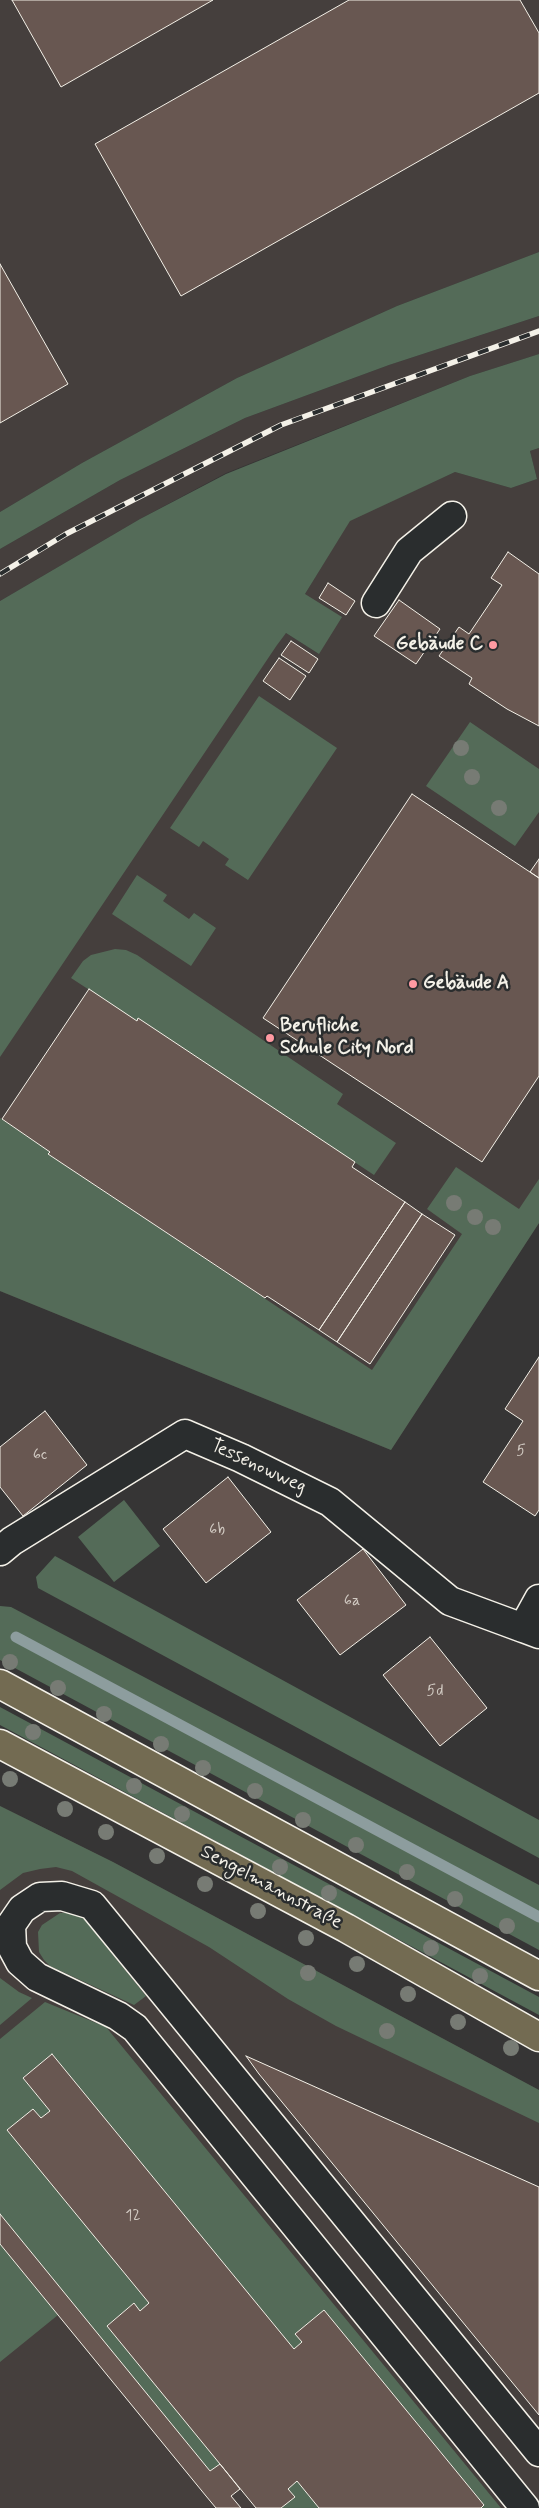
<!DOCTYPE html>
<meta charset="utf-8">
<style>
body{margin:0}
canvas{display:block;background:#363535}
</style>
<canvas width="539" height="2508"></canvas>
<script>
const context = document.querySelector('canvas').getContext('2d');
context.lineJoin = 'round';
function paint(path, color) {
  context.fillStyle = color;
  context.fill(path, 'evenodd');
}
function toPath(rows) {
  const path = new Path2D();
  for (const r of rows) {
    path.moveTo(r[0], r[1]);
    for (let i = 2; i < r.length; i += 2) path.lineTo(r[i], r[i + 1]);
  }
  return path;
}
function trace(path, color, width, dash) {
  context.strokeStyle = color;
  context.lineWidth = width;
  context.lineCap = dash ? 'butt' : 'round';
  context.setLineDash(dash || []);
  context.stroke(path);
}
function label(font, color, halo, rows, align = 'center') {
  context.font = font + ' Mynerve,sans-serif';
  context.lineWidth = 5;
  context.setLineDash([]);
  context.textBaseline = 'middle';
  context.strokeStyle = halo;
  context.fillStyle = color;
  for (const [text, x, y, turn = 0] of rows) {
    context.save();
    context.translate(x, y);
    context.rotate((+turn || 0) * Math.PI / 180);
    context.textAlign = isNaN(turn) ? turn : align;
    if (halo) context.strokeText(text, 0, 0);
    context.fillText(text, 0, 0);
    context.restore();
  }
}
const built = toPath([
 [0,0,539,0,539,252,397,306,237,378,82,463,0,512],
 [539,316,539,354,470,376,226,473,140,519,0,601,0,549,120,480,245,418,389,365],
 [539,448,539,1223,391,1450,0,1291,0,853,286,633,319,654,305,594,350,520,455,472,511,488,537,479,530,451],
 [0,1806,113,1862,539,2090,539,2508,0,2508]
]);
const green = toPath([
 [539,252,539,316,389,365,245,418,120,480,0,549,0,512,82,463,237,378,397,306],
 [539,354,539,448,530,451,537,479,511,488,455,472,350,521,305,594,342,617,319,654,286,633,277,645,0,1057,0,601,140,519,226,474,470,376],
 [259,696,337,748,248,880,225,865,229,859,203,841,199,847,170,828],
 [470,722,539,769,539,812,515,846,426,786],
 [137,875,167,895,163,901,189,919,194,913,216,928,191,966,112,914],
 [115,949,126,950,137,955,343,1094,337,1104,396,1143,374,1175,139,1019,137,1021,71,978,83,961,91,955],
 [0,1118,50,1152,48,1154,372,1370,462,1234,427,1209,456,1167,519,1209,539,1179,539,1223,391,1450,0,1291],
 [124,1500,160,1546,114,1582,78,1537],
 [55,1556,539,1820,539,1858,38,1588,36,1577],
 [0,1606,11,1607,539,1885,539,1950,0,1660],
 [0,1707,539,1997,539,2015,0,1725],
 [0,1806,113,1862,539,2090,539,2123,336,2026,288,1999,209,1947,72,1871,56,1867,40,1869,23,1873,0,1890],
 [60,1913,72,1913,84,1919,146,1996,134,2005,50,1966,44,1960,39,1952,38,1932,42,1925],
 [0,1978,19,1992,32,1998,0,2025],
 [45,2002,106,2027,501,2508,481,2508,484,2505,324,2310,296,2333,302,2342,294,2349,52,2054,23,2078,50,2111,41,2118,33,2109,8,2130,149,2303,140,2311,134,2303,107,2326,220,2464,210,2471,0,2214,0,2039],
 [0,2244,58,2315,0,2362],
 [297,2481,319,2508,281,2508,295,2497,288,2489]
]);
const stream = toPath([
 [16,1637,539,1917]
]);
const building = toPath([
 [12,0,213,0,61,87,12,0],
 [349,0,520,0,539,33,539,93,181,296,95,144,349,0],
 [0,264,68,384,0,423,0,264],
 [508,552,539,574,539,726,507,709,469,684,472,678,439,656,459,627,469,634,502,585,491,578,508,552],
 [328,583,355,601,346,615,319,598,328,583],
 [399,600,440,629,416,664,374,636,399,600],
 [291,641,318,659,309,673,281,655,291,641],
 [279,658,306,676,290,700,263,681,279,658],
 [412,794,539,878,539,1076,482,1162,263,1018,412,794],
 [539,859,539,878,530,872,539,859],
 [89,989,137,1021,138,1018,355,1162,352,1167,405,1202,319,1330,267,1296,265,1298,48,1154,50,1152,2,1119,89,989],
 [405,1202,422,1214,337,1342,319,1330,405,1202],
 [422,1214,455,1235,370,1364,337,1342,422,1214],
 [539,1357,539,1510,535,1516,483,1482,523,1421,505,1409,539,1357],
 [45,1411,87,1465,23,1516,0,1487,0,1447,45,1411],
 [228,1477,271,1532,206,1583,163,1529,228,1477],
 [363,1549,406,1605,340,1655,297,1600,363,1549],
 [430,1637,487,1708,440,1746,383,1675,430,1637],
 [52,2054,294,2349,302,2342,295,2334,324,2310,484,2505,481,2508,319,2508,297,2481,288,2489,295,2497,281,2508,256,2508,107,2326,134,2303,140,2311,149,2303,7,2130,33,2109,41,2118,50,2111,23,2078,52,2054],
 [246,2056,539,2187,539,2415,259,2074,246,2056],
 [0,2214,210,2471,220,2464,240,2489,231,2496,241,2508,216,2508,206,2496,0,2244,0,2214]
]);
const minor = toPath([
 [376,603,409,551,452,516],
 [0,1551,12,1541,185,1434,241,1458,330,1502,450,1601,523,1628],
 [539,1599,523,1628,539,1634],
 [525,2508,135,2028,118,2016,37,1977,20,1962,12,1947,11,1925,22,1909,40,1897,62,1896,92,1905,539,2452]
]);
const major = toPath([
 [0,1684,539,1976],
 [0,1744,346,1928,539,2037]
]);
const rail = toPath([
 [0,574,66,534,281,425,539,331]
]);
const trees = [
 [461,748],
 [472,777],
 [499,808],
 [454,1203],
 [475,1217],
 [493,1227],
 [10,1662],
 [58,1688],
 [104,1714],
 [33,1732],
 [161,1744],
 [203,1768],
 [10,1779],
 [134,1786],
 [255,1791],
 [65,1809],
 [182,1814],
 [303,1820],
 [106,1832],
 [356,1845],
 [157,1856],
 [280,1867],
 [407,1872],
 [205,1884],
 [329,1893],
 [455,1899],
 [258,1911],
 [507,1926],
 [306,1938],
 [431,1948],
 [357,1964],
 [308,1973],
 [480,1976],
 [408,1994],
 [458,2022],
 [387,2031],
 [511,2048]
];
const markers = [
 [493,645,5,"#ff9aa2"],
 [413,984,5,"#ff9aa2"],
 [270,1038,5,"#ff9aa2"]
];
const numberNames = [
 ["5",521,1452],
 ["6c",40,1456],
 ["6b",217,1531],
 ["6a",352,1602],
 ["5d",435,1692],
 ["12",133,2217]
];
const poiNames = [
 ["Gebäude C",483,645,"right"],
 ["Gebäude A",423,984],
 ["Berufliche",280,1027],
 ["Schule City Nord",280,1049]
];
const streetNames = [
 ["Tessenowweg",258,1467,25],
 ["Sengelmannstraße",271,1888,28]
];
paint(built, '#453f3d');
paint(green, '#546b58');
trace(stream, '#8d9d9e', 11);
paint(building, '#685751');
trace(building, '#f4f1e8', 1);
trace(minor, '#f4f1e8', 31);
trace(major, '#f4f1e8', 31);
trace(minor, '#2a2d2e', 28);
trace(major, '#736b52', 28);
trace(rail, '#f4f1e8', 5.5);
trace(rail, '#2a2d2e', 4, [11]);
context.fillStyle = '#777b74';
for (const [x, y] of trees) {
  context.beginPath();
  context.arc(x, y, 8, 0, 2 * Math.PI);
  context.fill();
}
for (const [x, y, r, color] of markers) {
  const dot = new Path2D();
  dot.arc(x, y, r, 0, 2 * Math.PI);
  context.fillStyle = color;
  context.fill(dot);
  trace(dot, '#2a2d2e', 2);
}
label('16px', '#d1cac2', null, numberNames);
label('bold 19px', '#f4f1e8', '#2a2d2e', poiNames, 'left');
label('19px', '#f4f1e8', '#2a2d2e', streetNames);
</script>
